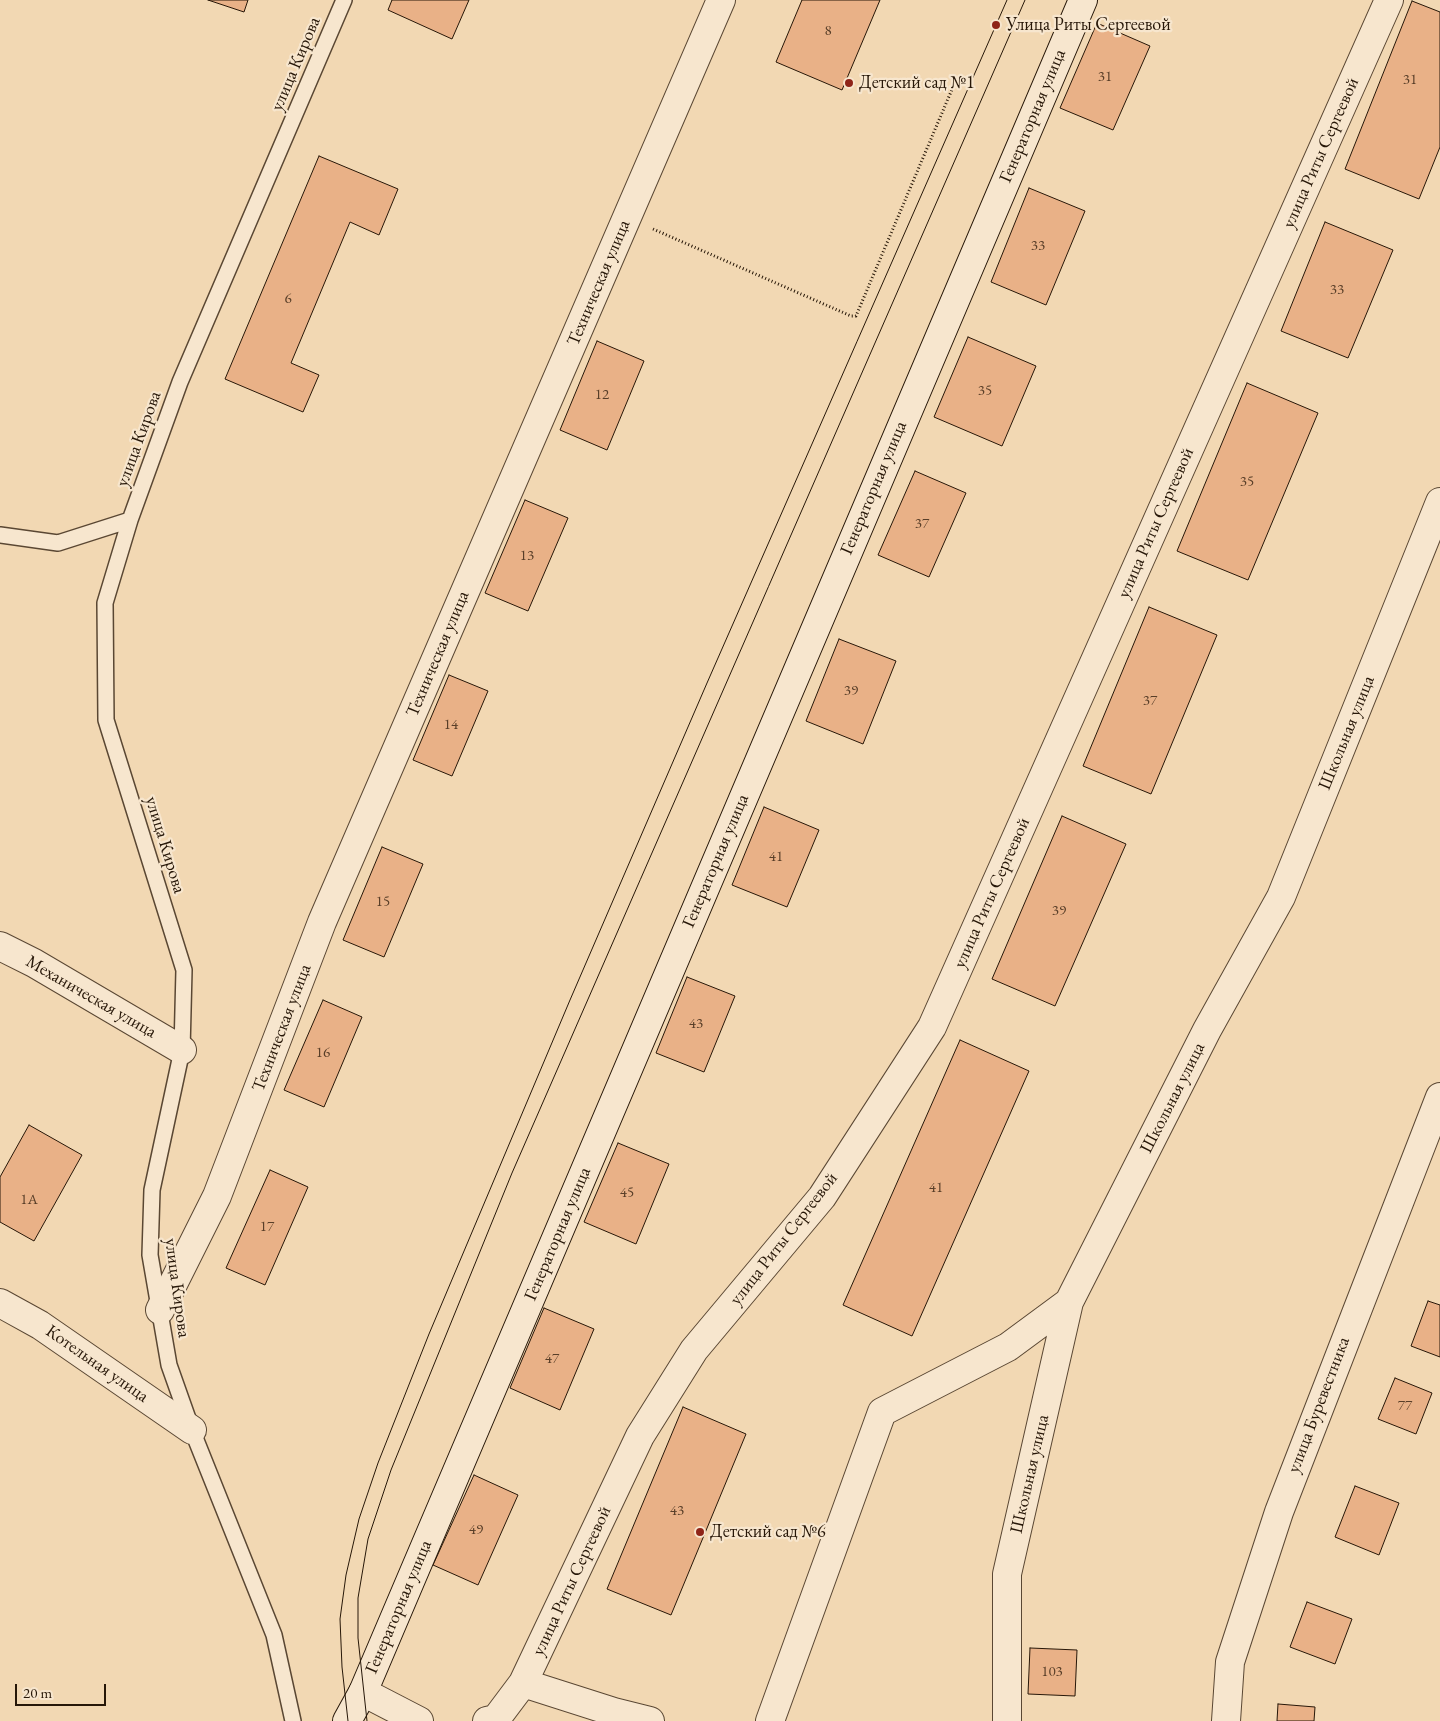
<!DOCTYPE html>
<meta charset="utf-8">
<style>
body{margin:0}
#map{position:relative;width:1440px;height:1721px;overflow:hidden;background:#f2d8b3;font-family:"EB Garamond",serif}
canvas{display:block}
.scale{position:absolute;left:15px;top:1684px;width:91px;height:22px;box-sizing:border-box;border:2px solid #271708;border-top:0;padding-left:6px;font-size:15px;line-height:18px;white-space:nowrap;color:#271708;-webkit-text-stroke:4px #f7e6ce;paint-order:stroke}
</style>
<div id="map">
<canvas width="1440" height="1721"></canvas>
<div class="scale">20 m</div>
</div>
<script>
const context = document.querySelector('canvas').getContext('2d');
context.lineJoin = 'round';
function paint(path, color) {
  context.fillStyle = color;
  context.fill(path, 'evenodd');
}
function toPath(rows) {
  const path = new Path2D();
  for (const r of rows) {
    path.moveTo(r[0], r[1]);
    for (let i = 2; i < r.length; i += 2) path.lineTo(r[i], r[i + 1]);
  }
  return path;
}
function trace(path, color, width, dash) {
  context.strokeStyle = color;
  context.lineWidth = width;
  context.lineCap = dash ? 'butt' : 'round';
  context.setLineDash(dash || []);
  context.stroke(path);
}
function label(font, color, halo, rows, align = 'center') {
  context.font = font + ' "EB Garamond",serif';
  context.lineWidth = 4.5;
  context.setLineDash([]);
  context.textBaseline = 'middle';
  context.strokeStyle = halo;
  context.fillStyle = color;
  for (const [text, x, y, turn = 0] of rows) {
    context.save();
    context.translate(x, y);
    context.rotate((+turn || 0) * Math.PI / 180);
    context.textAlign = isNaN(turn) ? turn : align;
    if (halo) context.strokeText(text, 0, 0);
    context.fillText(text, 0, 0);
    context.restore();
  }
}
const building = toPath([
 [208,0,248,0,244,12,208,0],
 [392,0,469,0,452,39,388,10,392,0],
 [802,0,880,0,842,90,776,62,802,0],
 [1412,1,1440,12,1440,147,1419,199,1345,169,1412,1],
 [1097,23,1150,46,1113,130,1060,108,1097,23],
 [319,156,398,189,379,235,350,222,291,363,319,375,303,412,225,379,319,156],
 [1029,188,1085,211,1046,305,991,282,1029,188],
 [1325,222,1393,250,1348,358,1281,331,1325,222],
 [968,337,1036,366,1002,446,934,417,968,337],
 [597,341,644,361,607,450,560,430,597,341],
 [1247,383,1318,413,1248,580,1177,551,1247,383],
 [915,471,966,493,929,577,878,555,915,471],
 [525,500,568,518,528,611,485,593,525,500],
 [1149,607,1217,635,1151,794,1083,766,1149,607],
 [839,639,896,661,863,744,806,721,839,639],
 [449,675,488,691,452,776,413,760,449,675],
 [764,807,819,830,787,907,732,885,764,807],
 [1062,816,1126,844,1055,1006,992,979,1062,816],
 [382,847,423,864,384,957,343,940,382,847],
 [687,977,735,996,704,1072,656,1053,687,977],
 [323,1000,362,1017,324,1107,284,1090,323,1000],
 [960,1040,1029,1071,912,1336,843,1305,960,1040],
 [29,1125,82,1155,34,1241,0,1222,0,1177,29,1125],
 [618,1143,669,1164,636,1244,584,1222,618,1143],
 [270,1170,308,1187,265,1285,226,1268,270,1170],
 [1428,1301,1440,1305,1440,1357,1411,1346,1428,1301],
 [544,1308,594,1329,560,1410,510,1388,544,1308],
 [1395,1378,1432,1393,1416,1434,1378,1419,1395,1378],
 [683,1407,746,1434,671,1615,607,1589,683,1407],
 [474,1475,518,1495,478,1585,433,1565,474,1475],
 [1355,1486,1399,1503,1379,1555,1335,1537,1355,1486],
 [1307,1602,1352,1619,1335,1664,1290,1647,1307,1602],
 [1030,1648,1077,1650,1075,1696,1028,1694,1030,1648],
 [1278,1704,1315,1707,1314,1721,1277,1721,1278,1704]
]);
const path = toPath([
 [653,229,851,316,856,316,953,87]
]);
const service = toPath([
 [0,535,58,543,130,520],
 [293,1721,274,1635,192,1430,169,1365,150,1255,152,1190,182,1050,184,970,106,720,105,603,130,520,180,382,344,0]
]);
const minor = toPath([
 [0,946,34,963,182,1050],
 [0,1303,40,1325,192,1430],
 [160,1310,217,1196,322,922,721,0],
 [523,1683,614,1712,650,1721],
 [363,1692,419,1721],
 [487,1721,496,1719,523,1683,640,1436,694,1350,822,1197,932,1027,1389,0],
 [770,1721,882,1412,1008,1347,1069,1302],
 [1007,1721,1007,1574,1069,1302,1207,1030,1281,897,1440,502],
 [1226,1721,1230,1662,1279,1512,1440,1097]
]);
const secondary = toPath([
 [347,1721,363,1692,1083,0]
]);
const tram = toPath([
 [348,1721,342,1667,340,1619,346,1575,359,1519,378,1463,429,1334,570,1000,707,683,1007,0],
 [367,1721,358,1638,358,1598,368,1539,391,1470,512,1173,1025,0]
]);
const markers = [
 [996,25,5,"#8f2418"],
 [849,83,5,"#8f2418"],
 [700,1532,5,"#8f2418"]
];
const numberNames = [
 ["8",828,31],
 ["31",1105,77],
 ["31",1410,80],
 ["33",1038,246],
 ["33",1337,290],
 ["6",288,299],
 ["35",985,391],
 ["12",602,395],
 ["35",1247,482],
 ["37",922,524],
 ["13",527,556],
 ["39",851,691],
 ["37",1150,701],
 ["14",451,725],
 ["41",776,857],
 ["15",383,902],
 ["39",1059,911],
 ["43",696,1024],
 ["16",323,1053],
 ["41",936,1188],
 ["45",627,1193],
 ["1А",29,1200],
 ["17",267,1227],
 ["47",552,1359],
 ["77",1405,1406],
 ["43",677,1511],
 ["49",476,1530],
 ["103",1052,1672]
];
const poiNames = [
 ["Улица Риты Сергеевой",1006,25],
 ["Детский сад №1",859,83],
 ["Детский сад №6",710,1532]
];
const streetNames = [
 ["улица Кирова",296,64,-67],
 ["Генераторная улица",1033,116,-67],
 ["улица Риты Сергеевой",1321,153,-66],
 ["Техническая улица",599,283,-67],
 ["улица Кирова",139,439,-70],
 ["Генераторная улица",874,488,-67],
 ["улица Риты Сергеевой",1156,523,-66],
 ["Техническая улица",438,654,-67],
 ["Школьная улица",1347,733,-68],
 ["улица Кирова",165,845,73],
 ["Генераторная улица",716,861,-67],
 ["улица Риты Сергеевой",992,893,-66],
 ["Механическая улица",91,997,30],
 ["Техническая улица",282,1028,-69],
 ["Школьная улица",1173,1098,-63],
 ["Генераторная улица",558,1234,-67],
 ["улица Риты Сергеевой",784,1239,-52],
 ["улица Кирова",177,1288,82],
 ["Котельная улица",97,1364,35],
 ["улица Буревестника",1319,1405,-69],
 ["Школьная улица",1030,1474,-77],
 ["улица Риты Сергеевой",572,1581,-65],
 ["Генераторная улица",399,1607,-67]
];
paint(building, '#e9b187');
trace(building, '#271708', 1);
trace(service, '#5a4733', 18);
trace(minor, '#5a4733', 30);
trace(secondary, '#271708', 30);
trace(path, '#271708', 3, [1, 2.5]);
trace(service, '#f7e6ce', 15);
trace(minor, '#f7e6ce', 28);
trace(secondary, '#f7e6ce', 28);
trace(tram, '#271708', 1);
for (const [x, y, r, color] of markers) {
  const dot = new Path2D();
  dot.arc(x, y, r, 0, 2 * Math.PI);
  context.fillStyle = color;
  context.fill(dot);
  trace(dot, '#f7e6ce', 2);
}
label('15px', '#583e28', null, numberNames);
label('18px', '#271708', '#f7e6ce', poiNames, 'left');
label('18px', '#271708', '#f7e6ce', streetNames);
</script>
